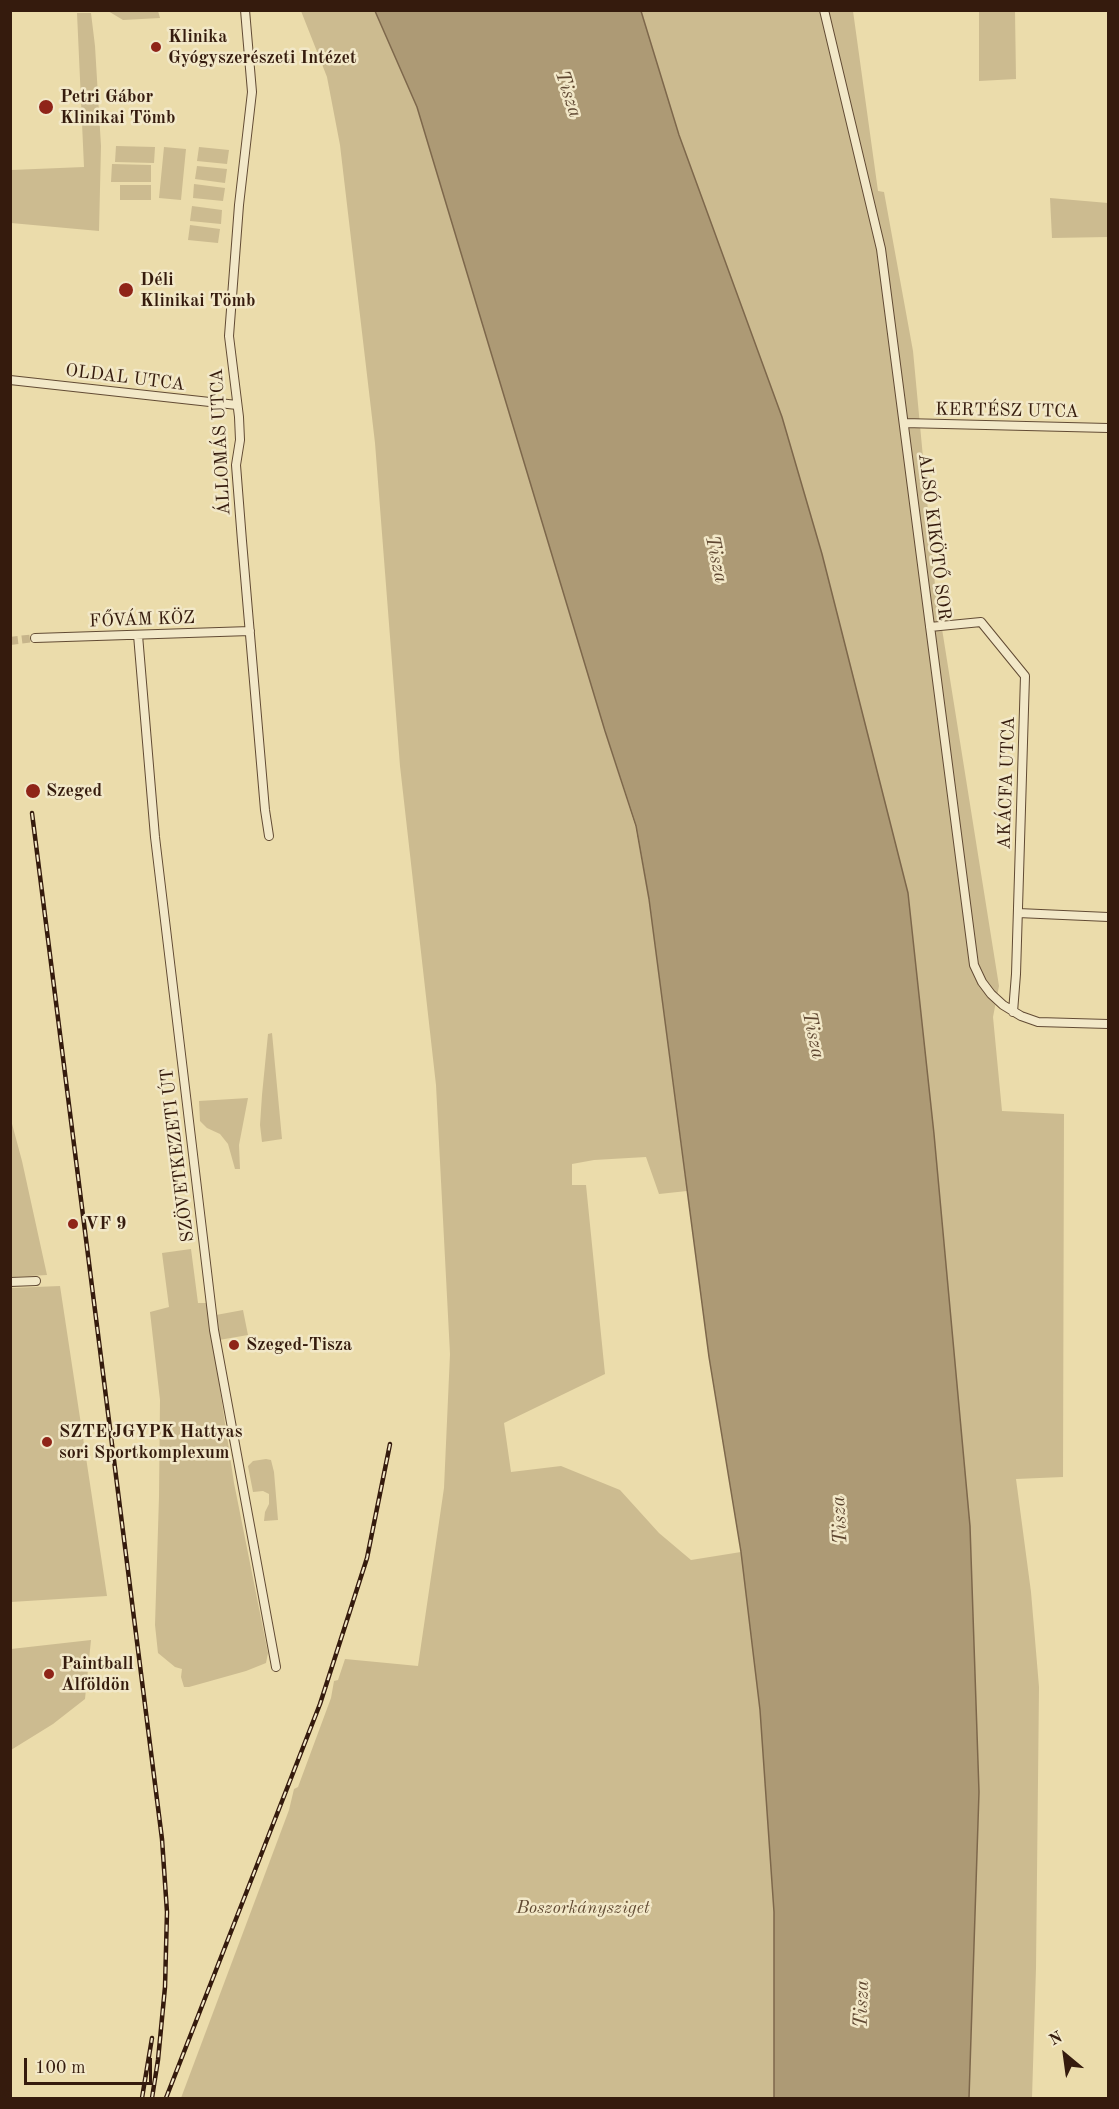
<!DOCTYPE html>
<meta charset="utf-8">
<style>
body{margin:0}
#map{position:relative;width:1119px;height:2109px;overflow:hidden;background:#ebdcab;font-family:"Old Standard TT",serif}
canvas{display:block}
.frame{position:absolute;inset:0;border:12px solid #351b0d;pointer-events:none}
.north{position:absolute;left:1035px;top:2025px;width:60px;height:60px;-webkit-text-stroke:4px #f2e8c8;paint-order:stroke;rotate:331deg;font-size:16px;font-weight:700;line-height:24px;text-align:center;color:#351b0d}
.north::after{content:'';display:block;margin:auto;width:21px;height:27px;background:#351b0d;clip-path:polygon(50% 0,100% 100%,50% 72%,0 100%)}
.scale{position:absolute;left:24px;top:2058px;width:128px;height:27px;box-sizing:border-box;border:3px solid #351b0d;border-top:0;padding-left:8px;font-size:18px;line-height:21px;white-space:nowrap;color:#351b0d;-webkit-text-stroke:4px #f2e8c8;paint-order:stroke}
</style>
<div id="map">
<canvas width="1119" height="2109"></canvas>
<div class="frame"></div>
<div class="north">N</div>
<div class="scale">100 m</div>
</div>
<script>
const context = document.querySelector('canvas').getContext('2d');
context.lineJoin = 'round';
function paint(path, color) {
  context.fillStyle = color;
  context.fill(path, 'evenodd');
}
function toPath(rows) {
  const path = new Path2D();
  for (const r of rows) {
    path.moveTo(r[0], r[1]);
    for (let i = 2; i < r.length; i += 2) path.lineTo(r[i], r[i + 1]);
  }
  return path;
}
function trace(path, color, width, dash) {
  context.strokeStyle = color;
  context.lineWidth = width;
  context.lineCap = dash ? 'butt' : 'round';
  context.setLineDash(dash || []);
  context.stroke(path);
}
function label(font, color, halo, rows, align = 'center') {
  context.font = font + ' "Old Standard TT",serif';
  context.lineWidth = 5;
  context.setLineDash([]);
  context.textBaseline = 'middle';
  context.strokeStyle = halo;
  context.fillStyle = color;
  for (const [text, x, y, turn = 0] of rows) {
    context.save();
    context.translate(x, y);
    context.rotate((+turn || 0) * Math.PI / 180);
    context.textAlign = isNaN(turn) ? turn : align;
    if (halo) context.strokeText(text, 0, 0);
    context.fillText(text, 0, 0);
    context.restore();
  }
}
const green = toPath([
 [108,11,158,11,160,18,123,20],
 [301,11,375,11,417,107,605,731,635,826,649,899,687,1191,659,1194,646,1157,594,1160,572,1164,572,1185,586,1185,605,1374,504,1423,511,1472,561,1466,620,1490,659,1533,691,1560,741,1552,760,1710,774,1912,774,2098,181,2098,289,1810,294,1789,298,1787,331,1698,334,1681,338,1680,345,1659,418,1666,444,1488,450,1354,436,1085,400,766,375,443,340,145,327,77],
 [641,11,853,11,878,191,884,192,913,351,935,585,999,986,993,1017,1002,1111,1064,1114,1063,1477,1016,1479,1031,1592,1039,1687,1036,1968,1032,2098,969,2098,979,1792,970,1526,934,1134,849,666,822,554,782,417,679,135],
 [979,11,1015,11,1016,79,979,81],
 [77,13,91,13,95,46,101,146,99,231,11,223,11,170,84,167],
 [116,146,155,147,154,163,115,162],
 [164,147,186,149,181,200,159,198],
 [199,147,229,150,227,164,197,161],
 [112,164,151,165,151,182,111,182],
 [197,166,227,169,225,183,195,179],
 [194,184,225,188,223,201,193,198],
 [120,185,151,185,151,200,120,200],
 [1050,198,1108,203,1108,237,1052,238],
 [192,206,222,210,221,224,190,221],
 [190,225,220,229,218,243,188,240],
 [272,1033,282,1139,262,1142,260,1125,262,1095,268,1034],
 [248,1098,239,1145,240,1169,235,1169,228,1144,220,1134,207,1128,200,1121,199,1101],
 [11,1120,22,1161,47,1275,11,1277],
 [191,1249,198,1303,207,1303,234,1483,268,1653,266,1663,246,1671,189,1687,184,1687,181,1677,182,1669,175,1667,158,1653,155,1625,159,1497,160,1400,150,1312,169,1307,162,1253],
 [60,1286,107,1596,11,1602,11,1288],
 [243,1310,248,1335,219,1340,216,1315],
 [266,1459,271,1460,274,1472,278,1520,264,1521,265,1512,269,1504,269,1494,263,1491,253,1492,248,1466,253,1461],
 [91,1640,85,1699,53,1724,11,1750,11,1649]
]);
const water = toPath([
 [375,11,641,11,679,135,782,417,822,554,908,893,934,1134,970,1526,979,1792,969,2098,774,2098,774,1912,760,1710,741,1552,709,1357,649,899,636,826,605,731,417,107,375,11]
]);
const minorTunnel = toPath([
 [10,641,35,638]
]);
const minor = toPath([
 [245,10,252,92,239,205,229,336,239,417,240,440,236,465,242,541,265,810,269,836],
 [824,10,881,249,974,965,982,982,991,994,1003,1005,1021,1016,1038,1022,1108,1024],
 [10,380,237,405],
 [904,423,1108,428],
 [930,627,981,622,1025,676,1016,974,1013,1012],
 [138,635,155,837,214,1330,276,1667],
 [35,638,250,631],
 [1018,913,1108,917],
 [10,1282,36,1281]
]);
const rail = toPath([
 [32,813,162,1839,167,1912,165,1987,158,2060,152,2098],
 [142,2098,152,2038],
 [166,2098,320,1704,367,1558,390,1444]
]);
const markers = [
 [156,47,6,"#8f2418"],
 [46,107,8,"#8f2418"],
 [126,290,8,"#8f2418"],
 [33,791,8,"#8f2418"],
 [73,1224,6,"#8f2418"],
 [234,1345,6,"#8f2418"],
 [47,1442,6,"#8f2418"],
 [49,1674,6,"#8f2418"]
];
const poiNames = [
 ["Klinika",168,37],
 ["Gyógyszerészeti Intézet",168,58],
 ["Petri Gábor",60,97],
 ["Klinikai Tömb",60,118],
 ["Déli",140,280],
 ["Klinikai Tömb",140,301],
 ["Szeged",46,791],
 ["VF 9",85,1224],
 ["Szeged-Tisza",246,1345],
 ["SZTE JGYPK Hattyas",59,1432],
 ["sori Sportkomplexum",59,1453],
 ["Paintball",61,1664],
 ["Alföldön",61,1685]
];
const streetNames = [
 ["OLDAL UTCA",125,378,7],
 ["KERTÉSZ UTCA",1007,411,1],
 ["ÁLLOMÁS UTCA",221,442,-93],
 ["ALSÓ KIKÖTŐ SOR",934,537,83],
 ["FŐVÁM KÖZ",142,620,-2],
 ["AKÁCFA UTCA",1007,783,-88],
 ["SZÖVETKEZETI ÚT",178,1155,-97]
];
const parkNames = [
 ["Boszorkánysziget",583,1908]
];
const waterNames = [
 ["Tisza",568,94,72],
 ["Tisza",716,559,78],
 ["Tisza",813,1035,78],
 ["Tisza",840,1520,-93],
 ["Tisza",862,2004,-88]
];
paint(green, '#ccbb90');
paint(water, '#ad9a75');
trace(water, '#7d674b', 1.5);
trace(minorTunnel, '#c7b58b', 8, [8, 4]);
trace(minor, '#624b34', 10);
trace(minor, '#f2e8c8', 8);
trace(rail, '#351b0d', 4.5);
trace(rail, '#f2e8c8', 2, [7]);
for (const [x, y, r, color] of markers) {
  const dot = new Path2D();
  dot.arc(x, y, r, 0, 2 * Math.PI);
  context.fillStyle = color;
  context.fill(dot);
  trace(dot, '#f2e8c8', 2);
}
label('bold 18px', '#351b0d', '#f2e8c8', poiNames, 'left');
label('18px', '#351b0d', '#f2e8c8', streetNames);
label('italic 18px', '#624b34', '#f2e8c8', parkNames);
label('italic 20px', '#5f4731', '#f2e8c8', waterNames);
</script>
